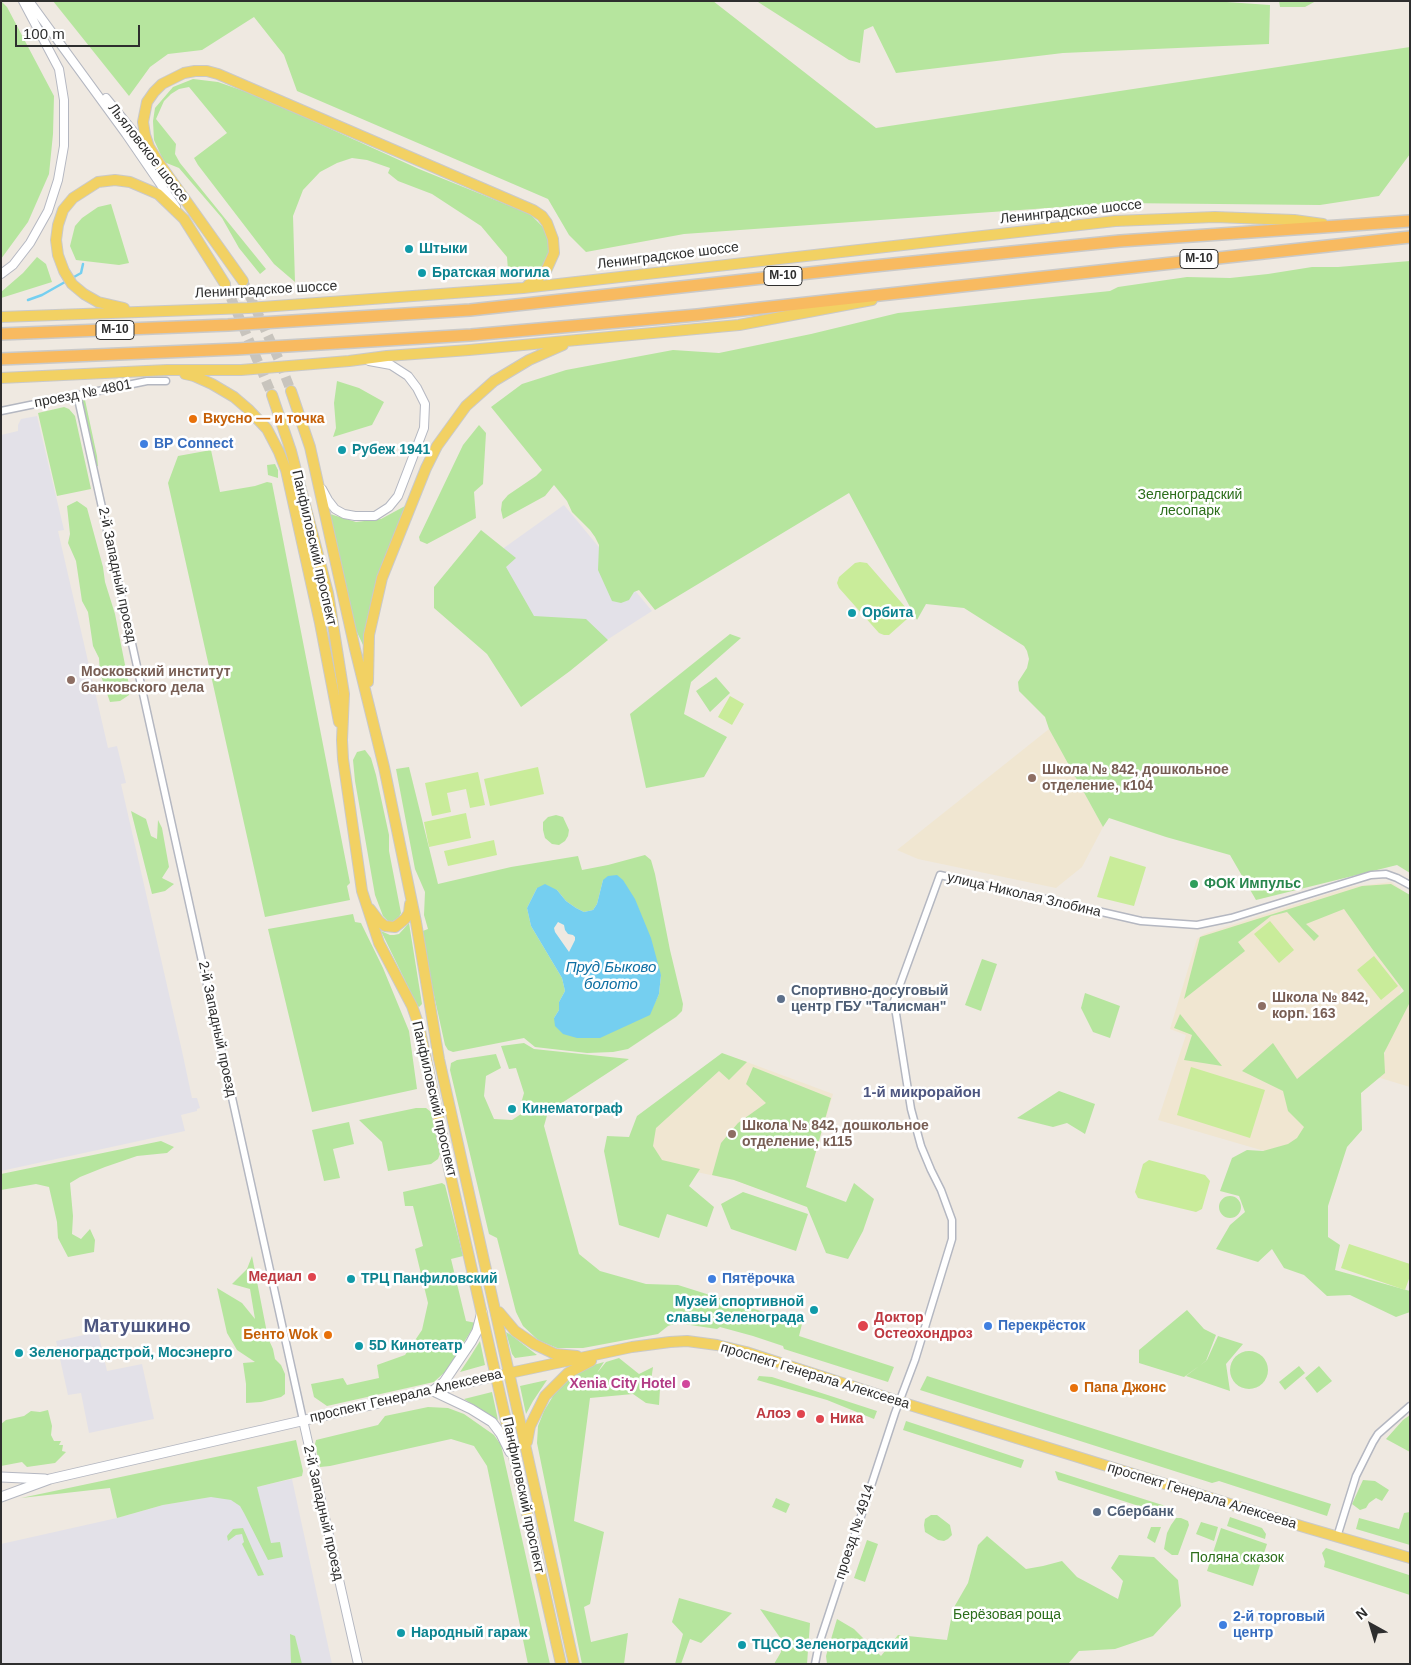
<!DOCTYPE html>
<meta charset="utf-8">
<style>
body{margin:0}
#map{position:relative;width:1411px;height:1665px;overflow:hidden;background:#efe9e1;font-family:Arial,sans-serif}
canvas{display:block}
.frame{position:absolute;inset:0;border:2px solid #2e2e2e;pointer-events:none}
.north{position:absolute;left:1346px;top:1600px;width:50px;height:50px;-webkit-text-stroke:4px #fff;paint-order:stroke;rotate:321deg;font-size:14px;font-weight:700;line-height:20px;text-align:center;color:#2e2e2e}
.north::after{content:'';display:block;margin:auto;width:18px;height:22px;background:#2e2e2e;clip-path:polygon(50% 0,100% 100%,50% 72%,0 100%)}
.scale{position:absolute;left:15px;top:25px;width:125px;height:22px;box-sizing:border-box;border:2px solid #2e2e2e;border-top:0;padding-left:6px;font-size:15px;line-height:18px;white-space:nowrap;color:#2e2e2e;-webkit-text-stroke:4px #fff;paint-order:stroke}
</style>
<div id="map">
<canvas width="1411" height="1665"></canvas>
<div class="frame"></div>
<div class="north">N</div>
<div class="scale">100 m</div>
</div>
<script>
const context = document.querySelector('canvas').getContext('2d');
context.lineJoin = 'round';
function paint(path, color) {
  context.fillStyle = color;
  context.fill(path, 'evenodd');
}
function toPath(rows) {
  const path = new Path2D();
  for (const r of rows) {
    if (r.length === 3) {
      path.moveTo(r[0] + r[2], r[1]);
      path.arc(r[0], r[1], r[2], 0, 2 * Math.PI);
      continue;
    }
    path.moveTo(r[0], r[1]);
    for (let i = 2; i < r.length; i += 2) path.lineTo(r[i], r[i + 1]);
  }
  return path;
}
function trace(path, color, width, dash) {
  context.strokeStyle = color;
  context.lineWidth = width;
  context.lineCap = dash ? 'butt' : 'round';
  context.setLineDash(dash || []);
  context.stroke(path);
}
function label(font, color, halo, rows, align = 'center') {
  context.font = font + ' Arial,sans-serif';
  context.lineWidth = 5;
  context.setLineDash([]);
  context.textBaseline = 'middle';
  context.strokeStyle = halo;
  context.fillStyle = color;
  for (const [text, x, y, turn = 0] of rows) {
    context.save();
    context.translate(x, y);
    context.rotate((+turn || 0) * Math.PI / 180);
    context.textAlign = isNaN(turn) ? turn : align;
    if (halo) context.strokeText(text, 0, 0);
    context.fillText(text, 0, 0);
    context.restore();
  }
}
const industrial = toPath([
 [37,416,64,530,58,531,108,748,117,746,126,783,121,784,182,1051,192,1098,197,1098,200,1108,197,1109,197,1111,181,1115,185,1131,1,1171,1,435,18,431,18,425,21,419],
 [564,505,652,611,524,693,445,590],
 [98,1332,107,1371,142,1364,154,1419,89,1433,81,1393,68,1395,56,1341],
 [292,1479,332,1664,1,1664,1,1544,117,1518,163,1505,211,1497]
]);
const education = toPath([
 [1049,729,1103,827,1082,867,1056,888,918,859,897,850],
 [1391,882,1410,896,1410,961,1373,1078,1278,1155,1158,1120,1186,1035,1170,1029,1197,939,1204,934,1349,887],
 [1410,971,1410,1087,1377,1077],
 [736,1058,833,1094,801,1204,734,1180,650,1162,640,1128]
]);
const green = toPath([
 [1,1,7,7,54,96,53,134,49,174,28,222,1,259],
 [53,1,713,1,876,128,1410,47,1410,154,1379,196,1320,205,1118,203,684,234,586,252,569,235,548,199,297,91,284,55,254,17,202,50,168,54,150,67,129,96],
 [759,1,1212,1,1270,5,1269,44,1063,53,896,73,873,26,864,30,860,63,849,60,758,2],
 [1279,1,1316,1,1305,7,1280,7],
 [193,79,218,82,258,96,419,169,530,214,544,228,548,240,549,250,545,265,535,274,528,276,526,268,508,270,507,257,481,226,432,194,398,181,388,173,390,168,367,160,352,158,337,163,320,172,303,190,293,216,295,282,274,264,198,165,194,158,227,133,189,87,179,89,171,94,164,101,156,119,176,144,175,154,180,163,266,269,260,274,239,248,222,218,179,168,164,162,154,140,153,121,155,108,173,87],
 [111,204,129,263,119,265,76,260,70,246,75,226,82,218,98,207],
 [37,257,46,264,52,282,1,298,1,292,23,273],
 [1410,261,1410,873,1397,865,1256,900,1230,855,1166,837,1109,818,1103,827,1049,729,1045,717,1019,691,1018,682,1027,668,1029,659,1027,651,1024,646,964,608,926,604,917,620,849,493,655,610,639,590,634,592,629,600,621,603,612,601,598,570,599,545,595,537,590,530,572,512,567,501,554,485,545,496,503,519,501,510,502,502,508,495,536,476,542,470,491,407,522,384,566,370,673,350,719,353,811,334,898,313,1110,291,1118,287,1187,277,1230,278,1268,274,1312,267,1338,267],
 [337,381,359,388,384,402,372,425,333,437,336,428,334,403],
 [85,400,97,456,98,466,93,467,78,401],
 [64,407,69,409,75,416,91,489,57,496,38,413],
 [479,425,486,433,483,484,474,492,476,518,427,544,420,541,419,537,463,445],
 [211,450,220,492,255,486,267,482,272,483,350,883,347,886,350,900,265,917,168,483,178,456],
 [275,464,278,470,278,478,268,475,267,465],
 [77,501,87,508,103,567,105,582,115,614,129,685,129,695,120,701,110,702,100,673,99,658,93,646,88,612,82,601,76,561,68,543,70,534,67,506],
 [405,506,379,574,363,645,356,630,330,514,356,522,381,519],
 [481,530,516,558,506,567,534,616,586,619,608,640,570,671,521,707,487,654,434,608,434,587],
 [730,634,741,638,691,682,684,714,727,737,704,777,646,788,630,714],
 [716,677,730,693,710,712,696,691],
 [365,750,371,758,376,775,389,835,389,851,401,913,398,919,393,921,388,921,383,916,375,895,355,781,353,760,357,752],
 [409,767,438,884,511,867,578,856,582,870,608,865,645,855,651,860,655,874,670,950,683,1004,682,1011,676,1017,628,1049,613,1052,587,1053,535,1047,524,1038,453,1052,448,1050,445,1045,420,932,428,929,424,915,425,892,415,869,396,769],
 [603,880,661,975,659,994,649,1015,554,1018,559,1010,559,1002,565,991,562,978,531,926,527,908,537,888,557,890,566,901,576,908,584,912,593,910,597,904],
 [131,811,146,819,151,836,157,839,158,820,162,828,169,867,162,878,174,884,165,891,152,894],
 [556,815,563,817,569,830,568,836,565,841,559,845,552,844,545,838,543,830,543,822,548,817],
 [1391,884,1410,895,1410,1002,1384,1053,1385,1073,1361,1093,1362,1130,1347,1147,1328,1206,1328,1237,1340,1245,1335,1270,1410,1291,1410,1312,1396,1317,1350,1295,1327,1296,1304,1275,1284,1268,1272,1249,1258,1262,1216,1249,1230,1225,1245,1212,1239,1196,1220,1191,1232,1158,1247,1150,1263,1151,1288,1144,1297,1138,1304,1127,1288,1111,1283,1091,1242,1071,1273,1043,1297,1079,1404,991,1373,950,1344,909,1306,924,1319,936,1314,941,1287,912,1271,916,1238,942,1245,951,1184,999,1200,937,1362,886],
 [353,914,355,922,361,923,383,968,409,1031,417,1089,312,1112,268,929],
 [409,923,422,1004,419,1007,417,1005,381,931,390,935,394,935,399,934],
 [982,959,997,964,981,1011,965,1005],
 [1085,993,1120,1006,1110,1038,1093,1032,1081,1008],
 [1180,1014,1222,1066,1184,1060,1192,1035,1174,1028],
 [524,1043,534,1049,629,1059,548,1112,544,1126,579,1254,600,1271,646,1284,678,1285,802,1324,799,1336,894,1367,888,1382,784,1349,783,1346,753,1336,720,1327,717,1329,677,1323,668,1326,658,1334,583,1348,557,1348,538,1340,523,1326,516,1312,497,1238,489,1234,450,1070,451,1063,457,1060,496,1054,501,1068,486,1076,484,1096,494,1119,512,1120,521,1114,520,1107,524,1093,516,1068,509,1069,501,1046],
 [722,1053,747,1062,729,1080,719,1071,656,1128,653,1146,662,1160,700,1169,689,1186,714,1207,707,1227,667,1214,659,1238,619,1225,604,1151,607,1136,629,1137,637,1116],
 [753,1067,831,1098,806,1187,846,1202,854,1183,874,1199,863,1231,848,1259,826,1253,807,1207,734,1180,712,1175,721,1143,738,1123,766,1103,746,1084],
 [1059,1091,1095,1104,1085,1134,1067,1123,1053,1127,1017,1118],
 [416,1108,426,1108,431,1112,440,1154,438,1159,431,1164,388,1171,382,1142,359,1120],
 [349,1122,354,1144,333,1149,340,1178,324,1181,312,1130],
 [161,1141,174,1147,167,1153,137,1156,105,1167,80,1177,70,1183,73,1216,72,1234,81,1239,90,1229,95,1240,94,1252,68,1257,58,1238,57,1222,49,1187,36,1184,1,1190,1,1174],
 [442,1183,445,1185,463,1256,451,1259,466,1321,476,1323,446,1371,434,1382,327,1406,314,1397,311,1384,343,1378,347,1385,379,1378,377,1365,405,1355,422,1330,428,1303,415,1249,423,1246,413,1206,405,1206,403,1192],
 [743,1192,808,1214,796,1251,731,1229,721,1204],
 [1230,1207,11],
 [252,1256,268,1338,273,1349,275,1359,281,1365,285,1374,285,1394,281,1397,261,1402,246,1403,246,1384,243,1363,255,1362,237,1350,227,1333,217,1288,242,1303,255,1319,250,1289,232,1284,247,1269],
 [1187,1310,1204,1329,1216,1335,1206,1361,1184,1377,1139,1363,1139,1350],
 [506,1332,511,1335,537,1355,515,1358,512,1354],
 [1218,1336,1243,1344,1226,1364,1230,1391,1186,1376,1207,1360],
 [480,1341,485,1365,460,1372,470,1357],
 [1249,1370,19],
 [619,1358,639,1374,653,1367,651,1381,660,1389,659,1405,646,1403,633,1394,590,1398,574,1521,604,1532,590,1604,584,1607,591,1642,628,1633,624,1664,582,1664,537,1443,538,1426,544,1411,559,1386,576,1370,604,1362,597,1373,606,1362],
 [1299,1366,1305,1373,1285,1390,1279,1382],
 [1319,1366,1332,1381,1317,1393,1305,1378],
 [759,1376,772,1377,877,1411,874,1419,827,1400,757,1380],
 [927,1376,1331,1504,1327,1516,1219,1481,1212,1483,920,1390],
 [547,1380,533,1401,526,1414,520,1386],
 [492,1392,498,1420,464,1399],
 [428,1407,448,1408,464,1414,494,1435,501,1445,550,1664,528,1664,487,1466,474,1446,451,1439,330,1466,320,1467,315,1444,316,1440,378,1425,385,1416],
 [48,1410,52,1426,51,1435,54,1441,61,1441,59,1445,63,1445,62,1451,66,1452,55,1463,27,1467,22,1462,1,1466,1,1424,6,1420,24,1416,31,1411,40,1412],
 [1410,1415,1410,1452,1386,1439,1403,1420],
 [906,1421,1024,1460,1021,1468,903,1430],
 [296,1440,303,1471,302,1476,257,1487,271,1543,280,1542,283,1557,268,1560,244,1513,240,1506,231,1500,211,1497,163,1505,117,1518,110,1488,21,1498],
 [1055,1471,1175,1509,1173,1517,1058,1480],
 [1363,1480,1375,1481,1389,1490,1382,1501,1376,1498,1369,1503,1366,1508,1360,1510,1352,1504],
 [776,1498,790,1504,786,1513,772,1507],
 [1410,1512,1410,1545,1356,1529,1359,1518,1399,1529,1404,1513],
 [931,1515,937,1515,950,1525,952,1535,948,1539,944,1541,938,1540,925,1532,924,1525,925,1519],
 [1230,1517,1262,1528,1266,1534,1265,1539,1227,1526],
 [1176,1518,1181,1518,1188,1521,1189,1525,1178,1555,1172,1555,1164,1549,1167,1533,1171,1525],
 [1201,1522,1218,1527,1214,1541,1196,1534],
 [1151,1527,1161,1527,1155,1543,1147,1538],
 [243,1528,264,1575,258,1576,242,1544,244,1542,242,1534,236,1535,228,1541,227,1536,233,1529],
 [1221,1528,1267,1544,1253,1586,1207,1571],
 [987,1536,1026,1569,1043,1566,1062,1561,1077,1577,1118,1599,1123,1581,1111,1568,1119,1555,1154,1557,1178,1580,1181,1606,1153,1636,1115,1649,1079,1651,1068,1664,827,1664,826,1656,837,1619,854,1629,881,1656,898,1635,947,1640,953,1609,968,1583,978,1545],
 [867,1540,878,1544,865,1582,854,1578],
 [1326,1548,1409,1575,1410,1595,1324,1567,1325,1562,1322,1553],
 [679,1598,732,1613,701,1643,690,1639,681,1664,675,1664,683,1634,672,1622],
 [760,1609,810,1623,807,1664,774,1664,781,1652,781,1639],
 [290,1634,295,1636,302,1664,291,1664]
]);
const pitch = toPath([
 [860,562,867,563,907,609,908,614,907,619,889,635,884,635,879,633,839,588,837,583,839,577,855,563],
 [730,696,744,704,732,725,718,717],
 [538,767,544,794,490,806,484,779],
 [478,772,485,805,470,808,466,789,447,793,451,812,432,816,425,783],
 [466,813,471,838,429,847,424,822],
 [494,840,497,855,448,866,444,851],
 [1110,856,1146,867,1134,906,1097,897],
 [1270,921,1294,950,1279,963,1254,934],
 [1374,956,1398,986,1381,1000,1357,970],
 [1191,1067,1265,1090,1250,1138,1177,1115],
 [1149,1160,1205,1175,1210,1181,1202,1209,1196,1212,1138,1198,1135,1192,1143,1164],
 [1349,1244,1410,1264,1410,1276,1405,1290,1341,1268]
]);
const water = toPath([
 [617,875,623,880,635,899,651,938,661,975,659,994,650,1015,600,1038,577,1038,563,1034,555,1026,554,1018,559,1010,559,1002,565,991,562,978,531,926,527,908,537,888,545,884,557,890,566,901,576,908,584,912,593,910,597,904,603,880,608,876],
 [558,922,564,925,565,930,568,934,573,935,575,937,575,940,569,952,555,932,554,928]
]);
const stream = toPath([
 [74,277,81,273,83,264],
 [28,300,42,295,65,282]
]);
const primaryTunnel = toPath([
 [243,281,279,360,291,391],
 [225,284,272,395]
]);
const minor = toPath([
 [77,394,303,1420],
 [1,411,147,381,166,381],
 [1337,1537,1356,1476,1373,1442,1378,1434,1410,1406],
 [815,1664,819,1644,895,1413,915,1360,952,1239,952,1220,941,1190,931,1170,921,1146,911,1109,894,1001,940,875,1141,921,1197,925,1231,918,1371,875,1386,874,1397,878,1410,885]
]);
const tertiary = toPath([
 [29,1,126,134,176,207],
 [106,98,149,151],
 [1,274,13,265,30,243,48,211,58,180,64,146,64,100,59,69,23,1],
 [322,489,328,500,335,509,344,514,355,516,375,516,389,507,398,496,408,470,424,428,425,404,417,388,408,376,391,365,369,361],
 [303,1420,358,1664]
]);
const secondary = toPath([
 [435,1389,444,1382,471,1342,477,1331,482,1312],
 [433,1391,471,1409,492,1422,501,1434,510,1452],
 [1,1477,45,1479],
 [1,1497,50,1479,496,1376]
]);
const primary = toPath([
 [243,281,159,163,149,147,145,135,143,122,147,102,154,92,162,84,184,73,195,71,207,71,218,74,533,210,542,216,547,223,553,239,554,253,545,273,528,285],
 [124,308,98,302,84,294,72,284,64,271,58,255,56,240,58,225,63,210,73,198,98,182,115,180,130,182,158,194,184,219,225,284],
 [1,317,248,308,523,288,1115,221,1215,217,1294,220,1323,224],
 [185,374,194,376,212,384,234,397,248,409,267,429,279,452,286,470,320,623,339,722],
 [1,378,167,370,241,370,349,361,387,356,469,350,739,325,872,300],
 [291,391,310,447,355,649,384,767,416,922,439,1059,574,1664],
 [272,395,291,451,328,593,344,694,342,740,343,759,362,891,379,943,412,1006,419,1026,450,1173,561,1664],
 [368,682,369,635,382,578,426,468,437,446,466,406,494,381,529,360,563,345],
 [370,909,379,921,385,926,395,927,405,919,409,913,410,904],
 [499,1312,515,1331,534,1344,555,1354,577,1356],
 [505,1374,632,1347,670,1342,687,1341,717,1345,746,1352,910,1405,1304,1527,1410,1558],
 [527,1442,530,1426,545,1396,568,1373,591,1361]
]);
const trunk = toPath([
 [1,334,228,325,470,310,864,267,1120,241,1410,221],
 [1,359,237,349,471,335,697,315,1410,237]
]);
const markers = [
 [409,249,5,"#0f9aa8"],
 [422,273,5,"#0f9aa8"],
 [193,419,5,"#e8710a"],
 [144,444,5,"#3f7fe0"],
 [342,450,5,"#0f9aa8"],
 [852,613,5,"#0f9aa8"],
 [71,680,5,"#8d6e63"],
 [1032,778,5,"#8d6e63"],
 [1194,884,5,"#2e9e5b"],
 [781,999,5,"#5c6f8a"],
 [1262,1006,5,"#8d6e63"],
 [512,1109,5,"#0f9aa8"],
 [732,1134,5,"#8d6e63"],
 [312,1277,5,"#e0444e"],
 [351,1279,5,"#0f9aa8"],
 [712,1279,5,"#3f7fe0"],
 [814,1310,5,"#0f9aa8"],
 [863,1326,6,"#e0444e"],
 [988,1326,5,"#3f7fe0"],
 [328,1335,5,"#e8710a"],
 [359,1346,5,"#0f9aa8"],
 [19,1353,5,"#0f9aa8"],
 [686,1384,5,"#d1479c"],
 [1074,1388,5,"#e8710a"],
 [801,1414,5,"#e0444e"],
 [820,1419,5,"#e0444e"],
 [1097,1512,5,"#5c6f8a"],
 [1223,1625,5,"#3f7fe0"],
 [401,1633,5,"#0f9aa8"],
 [742,1645,5,"#0f9aa8"]
];
const shields = [
 [1199,259,38],
 [783,276,38],
 [115,330,38]
];
const shieldNames = [
 ["М-10",1199,259],
 ["М-10",783,276],
 ["М-10",115,330]
];
const streetNames = [
 ["Льяловское шоссе",148,153,52],
 ["Ленинградское шоссе",1071,212,-6],
 ["Ленинградское шоссе",668,256,-7],
 ["Ленинградское шоссе",266,290,-3],
 ["проезд № 4801",83,394,-11],
 ["Панфиловский проспект",314,548,77],
 ["2-й Западный проезд",117,575,78],
 ["улица Николая Злобина",1024,895,13],
 ["2-й Западный проезд",217,1029,78],
 ["Панфиловский проспект",434,1099,77],
 ["проспект Генерала Алексеева",815,1376,17],
 ["проспект Генерала Алексеева",406,1396,-13],
 ["Панфиловский проспект",523,1495,78],
 ["проспект Генерала Алексеева",1202,1496,17],
 ["2-й Западный проезд",323,1513,77],
 ["проезд № 4914",855,1532,-72]
];
const cultureNames = [
 ["Штыки",419,249],
 ["Братская могила",432,273],
 ["Рубеж 1941",352,450],
 ["Орбита",862,613],
 ["Кинематограф",522,1109],
 ["ТРЦ Панфиловский",361,1279],
 ["Музей спортивной",804,1302,"right"],
 ["славы Зеленограда",804,1318,"right"],
 ["5D Кинотеатр",369,1346],
 ["Зеленоградстрой, Мосэнерго",29,1353],
 ["Народный гараж",411,1633],
 ["ТЦСО Зеленоградский",752,1645]
];
const foodNames = [
 ["Вкусно — и точка",203,419],
 ["Бенто Wok",318,1335,"right"],
 ["Папа Джонс",1084,1388]
];
const shopNames = [
 ["ВР Connect",154,444],
 ["Пятёрочка",722,1279],
 ["Перекрёсток",998,1326],
 ["2-й торговый",1233,1617],
 ["центр",1233,1633]
];
const parkNames = [
 ["Зеленоградский",1190,495],
 ["лесопарк",1190,511],
 ["Поляна сказок",1237,1558],
 ["Берёзовая роща",1007,1615]
];
const educationNames = [
 ["Московский институт",81,672],
 ["банковского дела",81,688],
 ["Школа № 842, дошкольное",1042,770],
 ["отделение, к104",1042,786],
 ["Школа № 842,",1272,998],
 ["корп. 163",1272,1014],
 ["Школа № 842, дошкольное",742,1126],
 ["отделение, к115",742,1142]
];
const leisureNames = [
 ["ФОК Импульс",1204,884]
];
const serviceNames = [
 ["Спортивно-досуговый",791,991],
 ["центр ГБУ \"Талисман\"",791,1007],
 ["Сбербанк",1107,1512]
];
const healthNames = [
 ["Медиал",302,1277],
 ["Доктор",874,1318,"left"],
 ["Остеохондроз",874,1334,"left"],
 ["Алоэ",791,1414],
 ["Ника",830,1419,"left"]
];
const hotelNames = [
 ["Xenia City Hotel",676,1384]
];
const waterNames = [
 ["Пруд Быково",611,968],
 ["болото",611,985]
];
const neighbourhoodNames = [
 ["1-й микрорайон",922,1093]
];
const districtNames = [
 ["Матушкино",137,1327]
];
paint(industrial, '#e3e1e8');
paint(education, '#f0e6d1');
paint(green, '#b6e59e');
paint(pitch, '#c9ec9a');
paint(water, '#75cff0');
trace(stream, '#75cff0', 2.5);
trace(primaryTunnel, '#c8c4bd', 10, [10, 5]);
trace(minor, '#b4b7c1', 9);
trace(tertiary, '#b4b7c1', 10);
trace(secondary, '#b4b7c1', 11);
trace(primary, '#c9c9c9', 12);
trace(trunk, '#c9c9c9', 14);
trace(minor, '#fff', 6);
trace(tertiary, '#fff', 8);
trace(secondary, '#fff', 9);
trace(primary, '#f2d163', 10);
trace(trunk, '#f8ba60', 11);
for (const [x, y, r, color] of markers) {
  const dot = new Path2D();
  dot.arc(x, y, r, 0, 2 * Math.PI);
  context.fillStyle = color;
  context.fill(dot);
  trace(dot, '#fff', 2);
}
for (const [x, y, w] of shields) {
  const box = new Path2D();
  box.roundRect(x - w / 2, y - 9.5, w, 19, 4);
  context.fillStyle = '#fff';
  context.fill(box);
  trace(box, '#2e2e2e', 1);
}
label('bold 12px', '#2e2e2e', null, shieldNames);
label('14px', '#2e2e2e', '#fff', streetNames);
label('bold 14px', '#0d838f', '#fff', cultureNames, 'left');
label('bold 14px', '#c56008', '#fff', foodNames, 'left');
label('bold 14px', '#366cbe', '#fff', shopNames, 'left');
label('14px', '#2c6e1b', '#fff', parkNames);
label('bold 14px', '#785e54', '#fff', educationNames, 'left');
label('bold 14px', '#27864d', '#fff', leisureNames, 'left');
label('bold 14px', '#4e5e75', '#fff', serviceNames, 'left');
label('bold 14px', '#be3a42', '#fff', healthNames, 'right');
label('bold 14px', '#b23c85', '#fff', hotelNames, 'right');
label('italic 15px', '#0d6fa3', '#fff', waterNames);
label('bold 15px', '#4d5680', '#fff', neighbourhoodNames);
label('bold 19px', '#4d5680', '#fff', districtNames);
</script>
